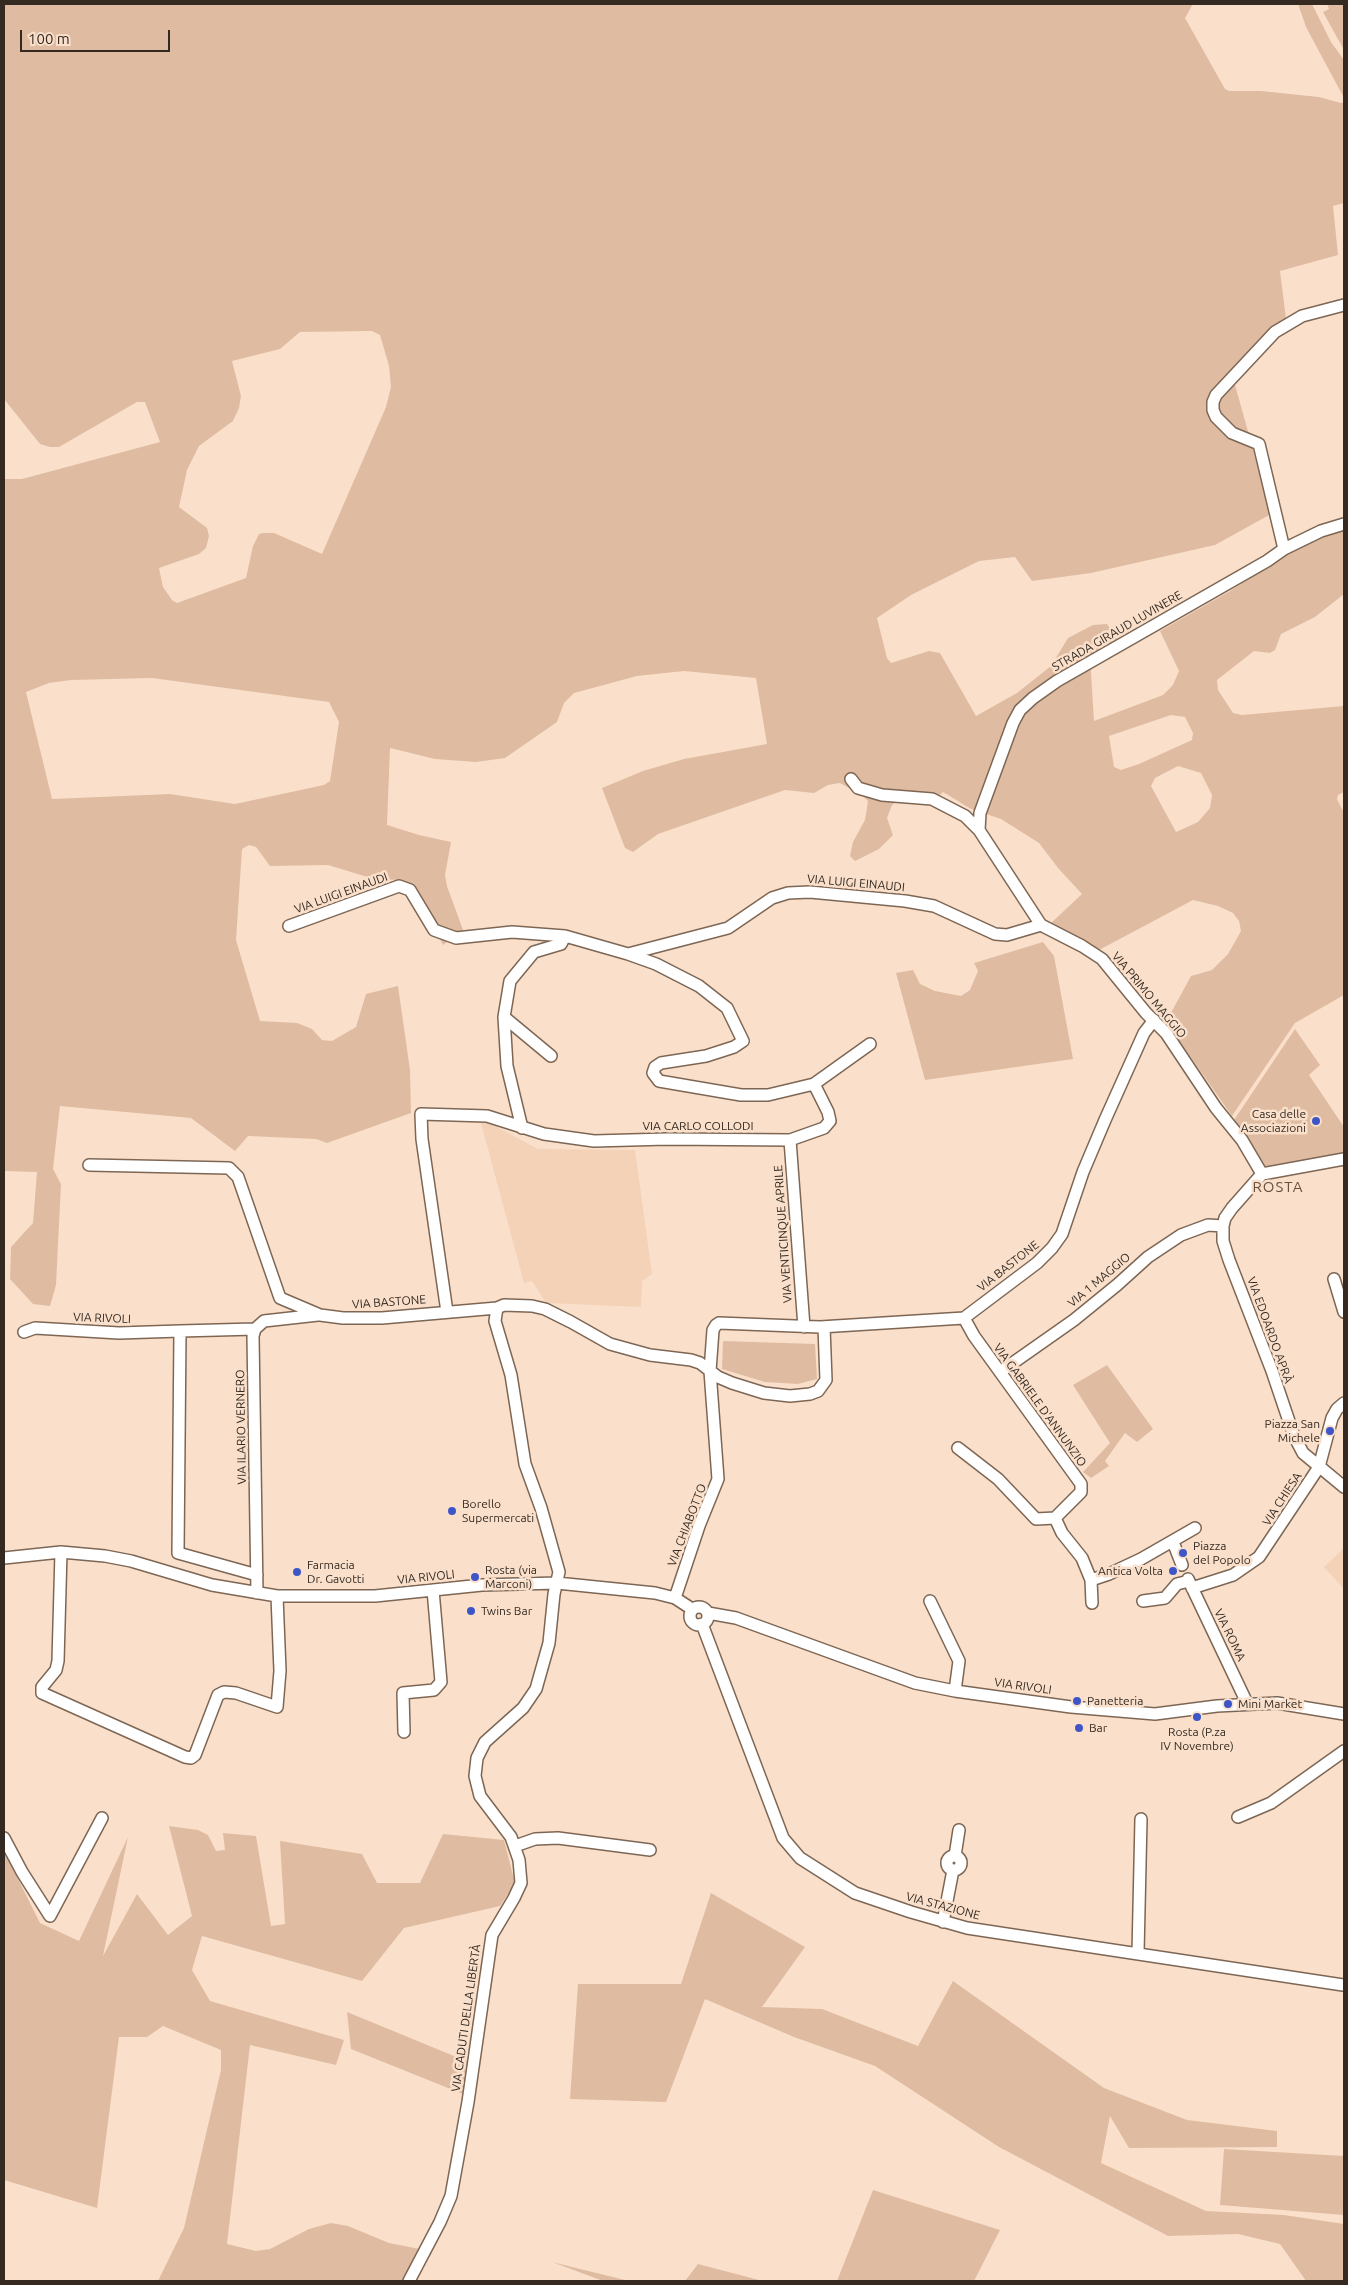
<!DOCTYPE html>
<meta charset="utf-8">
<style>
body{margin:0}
#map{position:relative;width:1348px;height:2285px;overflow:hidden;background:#fae0cb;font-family:Ubuntu,sans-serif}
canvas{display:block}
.frame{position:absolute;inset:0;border:5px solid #342a22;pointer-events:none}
.scale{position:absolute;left:20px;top:30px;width:150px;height:22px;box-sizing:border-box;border:2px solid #342a22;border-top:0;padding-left:6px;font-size:15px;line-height:18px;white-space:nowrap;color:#342a22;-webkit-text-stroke:4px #fae0cb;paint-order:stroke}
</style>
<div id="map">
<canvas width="1348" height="2285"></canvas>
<div class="frame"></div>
<div class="scale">100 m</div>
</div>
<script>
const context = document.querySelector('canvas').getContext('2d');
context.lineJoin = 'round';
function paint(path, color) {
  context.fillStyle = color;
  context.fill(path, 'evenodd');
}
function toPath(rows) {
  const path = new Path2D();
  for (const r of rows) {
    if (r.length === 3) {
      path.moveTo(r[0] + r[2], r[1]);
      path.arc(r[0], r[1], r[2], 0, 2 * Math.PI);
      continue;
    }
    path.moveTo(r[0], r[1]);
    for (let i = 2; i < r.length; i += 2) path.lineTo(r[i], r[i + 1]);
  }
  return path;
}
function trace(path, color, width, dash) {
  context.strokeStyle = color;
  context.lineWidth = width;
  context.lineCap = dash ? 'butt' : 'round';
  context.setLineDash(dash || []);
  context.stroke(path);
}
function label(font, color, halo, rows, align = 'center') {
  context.font = font + ' Ubuntu,sans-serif';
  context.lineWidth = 5;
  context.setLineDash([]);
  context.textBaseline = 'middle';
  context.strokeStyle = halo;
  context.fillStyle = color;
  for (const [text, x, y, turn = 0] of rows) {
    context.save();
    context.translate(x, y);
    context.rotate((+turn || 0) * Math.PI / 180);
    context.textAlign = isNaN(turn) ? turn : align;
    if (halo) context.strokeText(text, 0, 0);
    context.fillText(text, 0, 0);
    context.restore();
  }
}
const built = toPath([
 [481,1123,490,1123,538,1149,635,1150,652,1274,642,1281,641,1307,546,1303,532,1281,524,1283],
 [1344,1548,1344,1589,1324,1567]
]);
const green = toPath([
 [4,4,1193,4,1185,18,1225,89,1229,91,1261,91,1319,97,1341,103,1344,102,1344,203,1333,206,1338,255,1280,271,1286,319,1232,374,1271,514,1215,545,1091,573,1032,581,1015,557,979,561,911,595,877,618,887,658,891,663,929,651,940,653,976,716,1017,693,1051,666,1068,638,1093,625,1107,624,1118,641,1090,656,1094,721,1163,695,1173,685,1179,671,1160,631,1230,591,1296,548,1344,529,1344,594,1315,617,1281,634,1275,650,1270,653,1254,651,1217,680,1218,690,1233,713,1242,715,1344,706,1344,792,1338,795,1337,799,1344,813,1344,995,1295,1023,1232,1116,1166,1022,1191,976,1212,970,1228,954,1241,931,1239,921,1233,913,1218,906,1193,900,1099,950,1050,924,1082,894,1058,868,1039,843,1001,819,971,809,943,792,939,796,908,793,892,805,887,818,893,835,879,849,855,861,850,856,853,842,865,820,868,801,863,796,840,783,828,785,814,793,785,790,658,834,633,852,625,848,602,788,643,771,684,759,767,744,756,678,684,671,637,676,574,693,564,703,557,722,505,758,476,762,435,759,390,748,387,825,419,835,451,842,445,875,447,886,463,930,443,945,414,888,401,880,374,879,328,865,270,866,256,847,249,845,242,849,236,940,260,1021,297,1023,312,1029,322,1040,332,1041,356,1027,366,994,398,986,410,1070,411,1113,327,1143,316,1139,248,1136,235,1151,191,1118,60,1106,53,1169,61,1184,56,1285,50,1306,33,1304,10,1279,11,1247,33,1223,37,1172,4,1171,4,479,22,479,160,442,145,402,137,402,59,447,50,447,40,444,4,399],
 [372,331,380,335,389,366,391,387,386,407,322,554,274,533,263,533,259,534,253,546,246,578,177,603,172,600,163,587,159,568,199,554,206,548,209,536,207,528,179,507,187,470,199,446,233,421,239,408,241,396,232,361,280,349,300,332],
 [152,678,329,702,339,722,330,781,324,785,235,804,170,794,52,799,26,692,49,683,71,680],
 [1171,715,1185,717,1193,733,1192,740,1139,764,1121,770,1114,767,1109,736],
 [1178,766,1201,773,1212,795,1210,808,1198,822,1176,832,1151,786,1155,778],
 [1298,4,1312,4,1331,42,1344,60,1344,98,1306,27],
 [1327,4,1344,4,1344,50,1323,12,1329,9],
 [1043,942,1054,956,1073,1059,925,1080,896,973,913,970,920,984,935,991,961,996,970,990,978,971,974,963],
 [1295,1029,1320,1065,1309,1075,1344,1127,1344,1153,1267,1173,1234,1120],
 [723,1341,815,1344,817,1379,798,1384,765,1382,722,1369],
 [1107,1365,1153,1429,1137,1442,1125,1433,1105,1461,1109,1466,1091,1478,1083,1472,1110,1443,1073,1385],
 [169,1826,198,1830,208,1835,216,1851,225,1850,223,1833,256,1836,271,1926,285,1924,280,1841,362,1854,377,1883,420,1883,443,1834,504,1840,515,1883,500,1906,404,1928,362,1981,202,1936,192,1970,210,2001,344,2040,336,2065,250,2045,227,2244,256,2251,270,2249,309,2229,331,2223,348,2226,389,2243,420,2249,402,2281,158,2281,184,2228,221,2070,221,2050,163,2026,147,2037,119,2037,97,2208,4,2180,4,1856,6,1855,40,1923,79,1941,128,1837,103,1956,137,1894,168,1935,192,1916],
 [711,1893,805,1947,762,2007,822,2009,918,2046,953,1981,1104,2088,1187,2120,1277,2131,1277,2147,1129,2148,1110,2116,1101,2163,1206,2211,1284,2215,1344,2224,1344,2281,1306,2281,1280,2244,1238,2234,1168,2236,999,2147,875,2066,794,2037,705,1999,666,2102,570,2099,578,1984,681,1984],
 [347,2012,471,2063,463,2094,351,2049],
 [1224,2149,1344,2156,1344,2215,1220,2205],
 [873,2190,1000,2230,974,2281,837,2281],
 [552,2262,568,2266,629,2281,603,2281],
 [698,2264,759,2280,787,2281,685,2281]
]);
const minor = toPath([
 [1284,549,1259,444,1232,433,1216,417,1213,410,1213,402,1216,395,1275,332,1302,316,1344,305],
 [851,779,858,788,882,795,932,799,965,816,979,830,1041,925,1082,946,1102,959,1146,1013,1166,1033,1216,1108,1242,1140,1262,1174],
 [979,830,980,813,1013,723,1020,710,1033,698,1057,681,1267,561,1284,549,1321,531,1344,524],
 [289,926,399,886,410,890,434,930,456,938,512,932,565,936,628,954,728,928,772,898,788,893,810,892,905,901,934,906,995,934,1007,935,1041,925],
 [628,954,656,964,699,986,727,1008,743,1041,734,1047,706,1056,661,1063,655,1067,653,1073,659,1081,741,1095,768,1095,814,1084,870,1044],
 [504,1017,551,1056],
 [522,1128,507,1066,504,1017,510,981,534,952,561,944,565,936],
 [790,1140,804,1327],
 [89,1165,229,1168,238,1177,280,1298,320,1315,343,1318,382,1318,497,1308,504,1305,532,1306,545,1309,571,1322,610,1344,650,1355,691,1360,700,1363,718,1377,732,1383,764,1393,790,1396,810,1394,818,1391,826,1380,824,1327],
 [1262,1174,1232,1208,1225,1218,1223,1226,1223,1241,1229,1260,1272,1371,1294,1436,1303,1453,1344,1487],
 [1262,1174,1344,1159],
 [1334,1279,1344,1312],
 [447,1312,422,1139,421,1114,487,1116,544,1134,594,1141,667,1139,790,1140,824,1128,830,1121,828,1112,814,1084],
 [964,1318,974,1336,1081,1484,1081,1492,1055,1518,1062,1533,1082,1558,1091,1580,1092,1603],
 [255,1329,180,1331,178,1553,257,1575],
 [24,1332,35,1328,119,1333,180,1331],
 [1000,1372,1074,1320,1117,1285,1148,1257,1181,1235,1208,1225,1223,1226],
 [958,1448,998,1479,1036,1519,1055,1518],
 [1173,1542,1182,1565],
 [61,1552,58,1661,56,1670,42,1687,42,1693,185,1757,191,1758,195,1755,218,1695,224,1692,236,1693,277,1707,280,1671,277,1596],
 [4,1558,61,1552,105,1556,131,1561,212,1585,277,1596,375,1596,482,1585,557,1583,655,1593,675,1598,692,1609],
 [1188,1579,1247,1703],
 [1091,1580,1109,1574,1141,1559,1195,1528],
 [1192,1588,1233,1575,1259,1557,1319,1467,1332,1418,1337,1409,1344,1403],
 [257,1593,253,1336,255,1329,264,1321,318,1315],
 [675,1598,699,1526,718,1479,710,1371,713,1330,716,1325,719,1323,820,1327,964,1318,1037,1263,1052,1248,1062,1234,1083,1172,1105,1120,1144,1033,1154,1020],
 [930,1601,959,1661,955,1691],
 [1143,1601,1165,1598,1177,1584,1189,1581],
 [699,1616,9],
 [708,1613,736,1618,915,1683,955,1691,1071,1707,1155,1714,1217,1706,1277,1703,1344,1714],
 [702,1624,783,1838,800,1858,855,1893,911,1912,967,1928,1343,1985],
 [404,1732,403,1693,434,1690,441,1682,433,1590],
 [1238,1817,1271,1803,1344,1751],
 [4,1838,22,1872,50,1916,102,1818],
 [515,1846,535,1839,558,1838,650,1850],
 [954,1863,7],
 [955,1856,959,1830],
 [943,1922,953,1870],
 [1138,1953,1141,1819],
 [409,2281,440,2222,451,2196,468,2102,492,1935,514,1898,521,1883,519,1860,511,1837,480,1796,475,1776,477,1758,485,1742,523,1708,536,1689,549,1643,554,1594,559,1572,541,1508,525,1464,511,1375,495,1321,497,1308]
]);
const markers = [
 [1316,1121,5,"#3e55c8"],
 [1330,1431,5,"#3e55c8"],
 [452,1511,5,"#3e55c8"],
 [1183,1553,5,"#3e55c8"],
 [1173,1571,5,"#3e55c8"],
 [297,1572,5,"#3e55c8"],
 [475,1577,5,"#3e55c8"],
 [471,1611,5,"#3e55c8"],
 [1077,1701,5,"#3e55c8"],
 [1228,1704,5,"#3e55c8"],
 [1197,1717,5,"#3e55c8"],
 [1079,1728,5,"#3e55c8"]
];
const streetNames = [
 ["STRADA GIRAUD LUVINERE",1117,631,-30],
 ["VIA LUIGI EINAUDI",856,883,5],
 ["VIA LUIGI EINAUDI",341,893,-20],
 ["VIA PRIMO MAGGIO",1149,995,50],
 ["VIA CARLO COLLODI",698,1126],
 ["VIA VENTICINQUE APRILE",783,1234,-94],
 ["VIA BASTONE",1008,1266,-38],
 ["VIA 1 MAGGIO",1099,1280,-40],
 ["VIA BASTONE",389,1302,-4],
 ["VIA RIVOLI",102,1318,2],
 ["VIA EDOARDO APRÀ",1270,1330,70],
 ["VIA GABRIELE D'ANNUNZIO",1040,1405,54],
 ["VIA ILARIO VERNERO",241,1427,-91],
 ["VIA CHIESA",1282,1499,-57],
 ["VIA CHIABOTTO",687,1525,-69],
 ["VIA RIVOLI",426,1577,-6],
 ["VIA ROMA",1230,1635,64],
 ["VIA RIVOLI",1023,1686,8],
 ["VIA STAZIONE",943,1906,15],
 ["VIA CADUTI DELLA LIBERTÀ",466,2018,-82]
];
const poiNames = [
 ["Casa delle",1306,1114,"right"],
 ["Associazioni",1306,1128,"right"],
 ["Piazza San",1320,1424,"right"],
 ["Michele",1320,1438,"right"],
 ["Borello",462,1504],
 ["Supermercati",462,1518],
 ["Piazza",1193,1546],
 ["del Popolo",1193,1560],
 ["Farmacia",307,1565],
 ["Dr. Gavotti",307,1579],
 ["Rosta (via",485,1570],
 ["Marconi)",485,1584],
 ["Antica Volta",1163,1571,"right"],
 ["Twins Bar",481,1611],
 ["Panetteria",1087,1701],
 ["Mini Market",1238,1704],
 ["Bar",1089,1728],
 ["Rosta (P.za",1197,1732,"center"],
 ["IV Novembre)",1197,1746,"center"]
];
const quarterNames = [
 ["ROSTA",1278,1187]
];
paint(built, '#f3d2b8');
paint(green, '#dfbca1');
trace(minor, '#7d6654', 14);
trace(minor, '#fff', 11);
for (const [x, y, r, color] of markers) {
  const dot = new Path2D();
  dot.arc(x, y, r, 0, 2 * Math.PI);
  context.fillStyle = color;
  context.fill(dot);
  trace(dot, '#fae0cb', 2);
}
label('12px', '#342a22', '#fae0cb', streetNames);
label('12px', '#342a22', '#fae0cb', poiNames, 'left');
context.letterSpacing = '1px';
label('15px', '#66503e', '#fae0cb', quarterNames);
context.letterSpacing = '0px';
</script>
